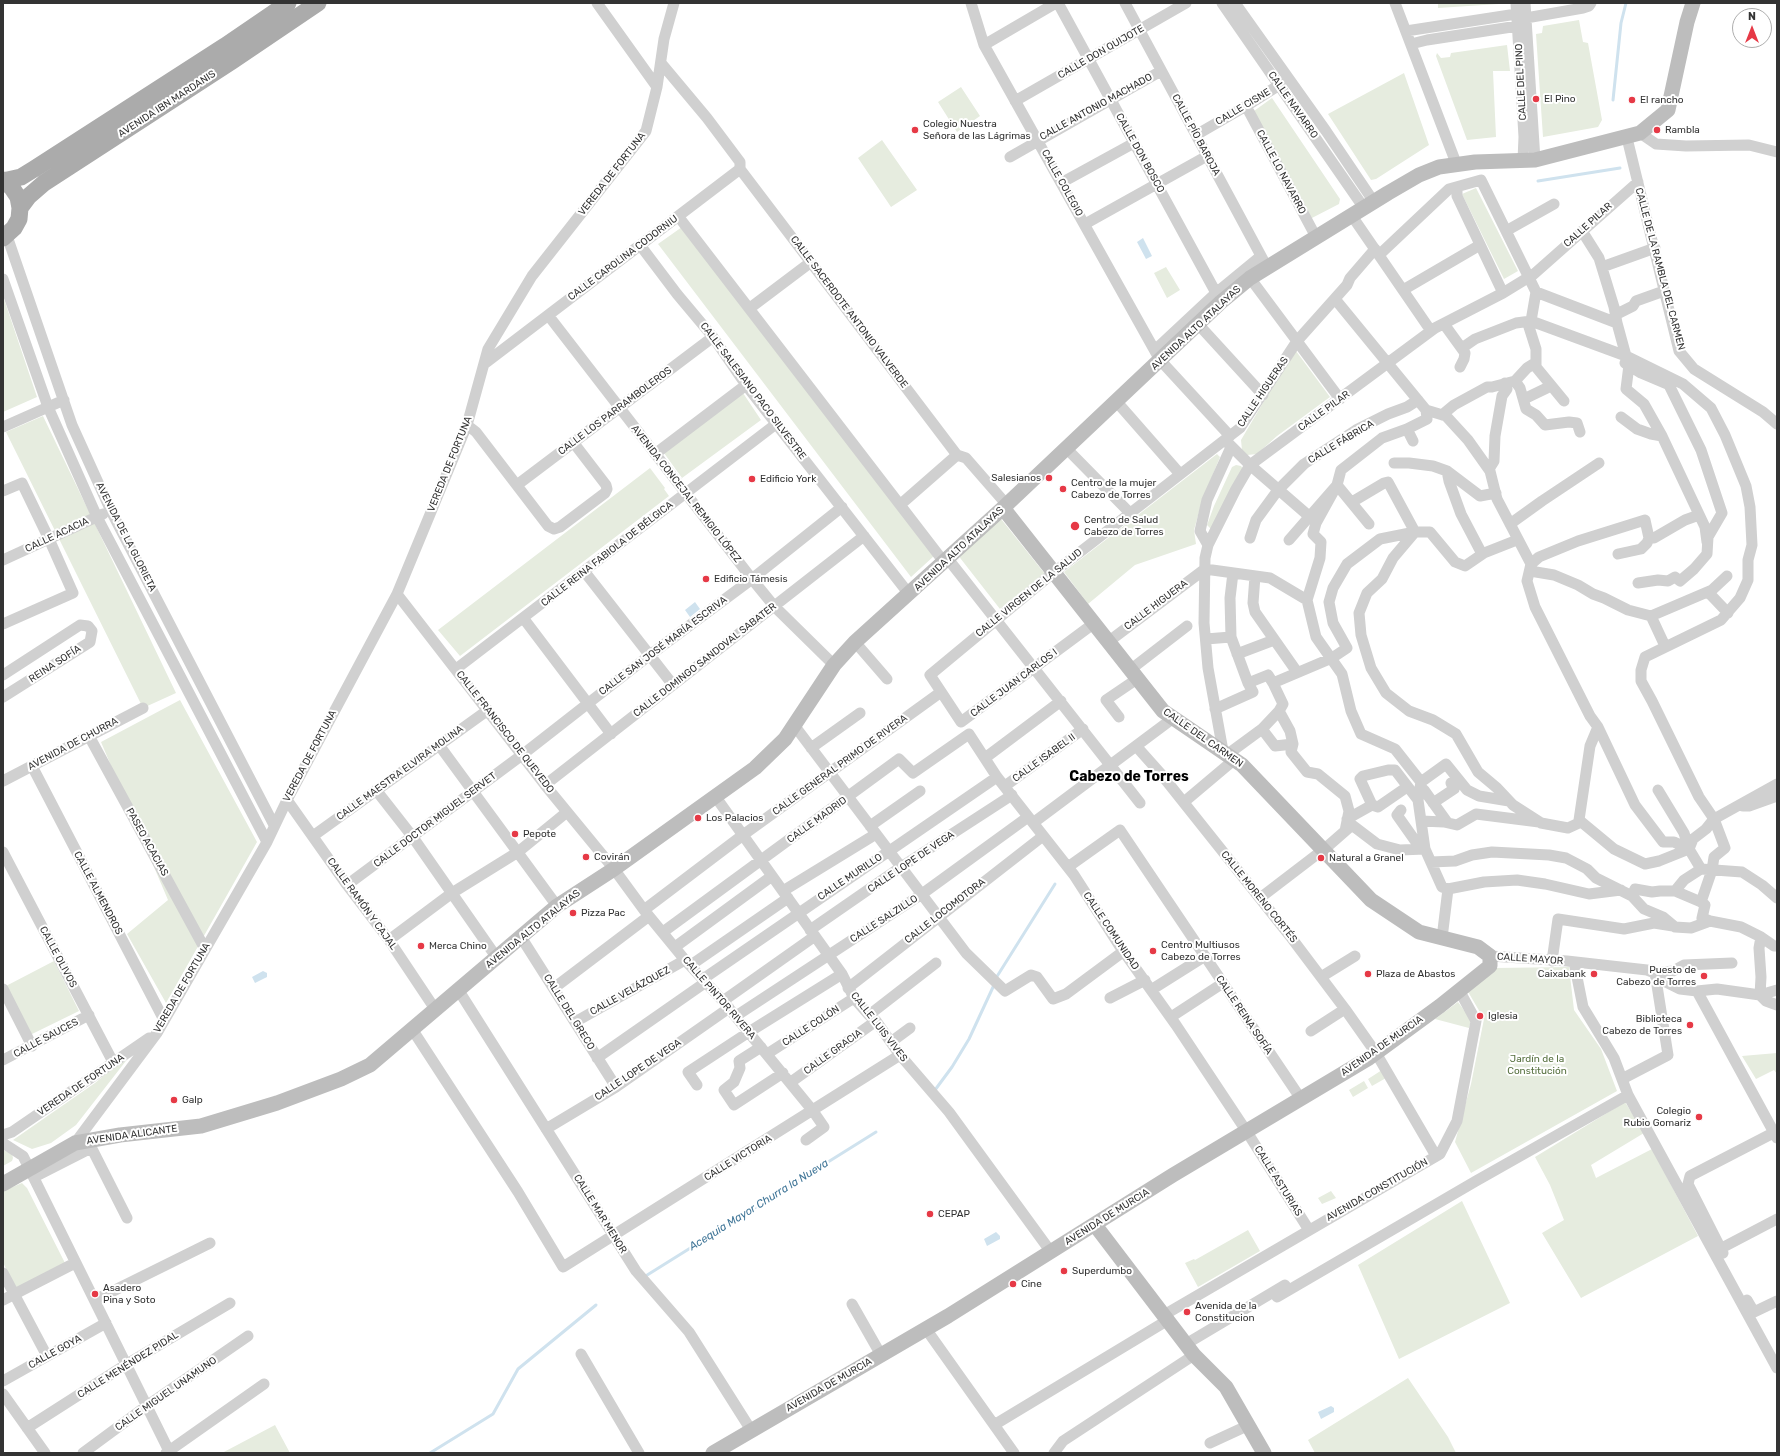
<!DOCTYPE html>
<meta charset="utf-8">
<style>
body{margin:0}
#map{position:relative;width:1780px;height:1456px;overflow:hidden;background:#fff;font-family:Rubik,sans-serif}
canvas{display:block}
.frame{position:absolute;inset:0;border:4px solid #333;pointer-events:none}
.north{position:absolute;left:1732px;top:8px;width:40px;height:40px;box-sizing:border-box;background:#fff;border:1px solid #adadad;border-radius:50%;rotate:0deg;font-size:11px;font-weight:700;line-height:16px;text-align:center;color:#333}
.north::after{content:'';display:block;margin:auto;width:14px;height:18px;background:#e63946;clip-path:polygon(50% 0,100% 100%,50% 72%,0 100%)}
</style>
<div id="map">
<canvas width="1780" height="1456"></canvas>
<div class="frame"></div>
<div class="north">N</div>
</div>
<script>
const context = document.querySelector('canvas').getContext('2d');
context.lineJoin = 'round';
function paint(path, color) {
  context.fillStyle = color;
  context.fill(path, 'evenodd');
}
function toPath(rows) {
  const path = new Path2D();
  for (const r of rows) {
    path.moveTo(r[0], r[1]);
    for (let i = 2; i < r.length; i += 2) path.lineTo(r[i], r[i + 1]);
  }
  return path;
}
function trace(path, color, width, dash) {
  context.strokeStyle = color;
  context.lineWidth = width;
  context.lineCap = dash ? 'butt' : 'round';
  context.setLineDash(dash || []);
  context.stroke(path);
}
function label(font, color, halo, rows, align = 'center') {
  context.font = font + ' Rubik,sans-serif';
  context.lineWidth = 4;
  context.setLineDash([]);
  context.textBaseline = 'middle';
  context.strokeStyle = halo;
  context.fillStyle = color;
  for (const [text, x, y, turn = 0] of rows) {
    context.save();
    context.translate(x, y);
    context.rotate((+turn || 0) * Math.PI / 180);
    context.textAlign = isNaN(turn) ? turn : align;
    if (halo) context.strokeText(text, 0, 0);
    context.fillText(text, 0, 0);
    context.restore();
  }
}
const green = toPath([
 [1438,3,1499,3,1499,4,1438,8],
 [1579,20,1583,42,1588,43,1602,120,1598,127,1543,137,1536,34,1542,33,1543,26],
 [1507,45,1510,71,1493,71,1496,137,1467,140,1436,56,1437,53,1441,58,1450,57,1451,53],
 [1404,73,1429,145,1376,179,1371,180,1328,114],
 [961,87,980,116,957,132,938,102],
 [1272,98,1340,199,1339,204,1310,219,1254,111],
 [882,140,917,190,891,207,858,158],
 [1476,188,1518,271,1504,279,1462,194],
 [682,227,934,556,911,577,658,244],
 [1166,267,1180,290,1167,298,1154,273],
 [3,296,37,397,3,412],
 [1296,351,1330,397,1277,436,1257,454,1247,455,1242,450,1241,440,1280,374],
 [743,393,761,420,682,478,664,453],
 [43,416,176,693,143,708,6,432],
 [1217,454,1220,457,1202,501,1194,530,1196,544,1135,565,1088,604,1064,572],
 [1236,465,1241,466,1243,469,1211,529,1207,525,1214,506,1232,467],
 [650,468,665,488,664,489,669,496,460,656,438,630],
 [1001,519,1045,574,1000,609,957,554],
 [180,700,257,842,166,1003,127,934,168,900,101,742],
 [54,961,79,1011,30,1035,6,986],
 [1569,967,1574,1010,1601,1049,1617,1091,1471,1173,1455,1142,1471,1084,1484,1019,1467,990,1495,968],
 [1458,1002,1471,1020,1469,1028,1435,1019],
 [1777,1053,1777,1074,1774,1070,1756,1079,1742,1056],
 [129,1057,76,1125,51,1143,32,1149,13,1140,95,1083,125,1058],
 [1382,1070,1386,1078,1372,1086,1368,1079],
 [1364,1081,1368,1088,1353,1097,1349,1090],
 [1625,1102,1644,1133,1591,1165,1596,1178,1652,1149,1698,1236,1581,1298,1542,1233,1564,1220,1550,1185,1535,1157],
 [3,1150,12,1154,13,1158,12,1161,3,1166],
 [22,1183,27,1188,65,1263,15,1290,3,1262,3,1191],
 [1331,1191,1336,1198,1322,1204,1318,1198],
 [1462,1201,1510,1303,1399,1359,1358,1265],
 [1248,1230,1260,1251,1198,1287,1185,1263,1194,1259,1195,1260],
 [1408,1378,1448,1437,1456,1453,1315,1453,1308,1440],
 [275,1425,290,1453,222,1453]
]);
const water = toPath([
 [1143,238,1152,256,1146,259,1137,242],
 [695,602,700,609,690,617,685,610],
 [263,971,267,973,267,977,255,983,252,977],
 [996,1232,1000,1236,1000,1239,987,1246,984,1239],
 [1331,1406,1334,1408,1334,1412,1321,1419,1318,1412]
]);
const stream = toPath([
 [1613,100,1621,23,1626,3],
 [1538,181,1620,168],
 [996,978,1055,884],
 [935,1090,952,1067,969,1039,994,985],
 [644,1277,876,1132],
 [430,1453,493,1414,518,1369,596,1305]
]);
const street = toPath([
 [597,3,657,87],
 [971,3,984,45,1160,360,1230,436],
 [1058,3,1221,302],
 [1125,3,1267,267],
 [1222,3,1364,208],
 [1235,3,1326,131,1374,202],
 [1395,3,1456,163],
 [1516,3,1524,137,1523,160],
 [1525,3,1535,160],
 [1406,31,1510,15,1517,14,1524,17],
 [1411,44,1427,40,1518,26,1526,18,1583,8,1589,6,1591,3],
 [984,45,1056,3],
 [661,63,707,118,740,162,740,169],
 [1015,101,1186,3],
 [1246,106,1316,237],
 [1640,133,1656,144,1686,146,1749,145,1777,152],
 [1196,135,1246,106,1284,82],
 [1627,138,1679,351,1694,369,1763,412,1777,424],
 [1010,157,1161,71],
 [740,169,957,455],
 [1061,183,1134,143],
 [1457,187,1457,196,1503,293],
 [678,216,944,562],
 [1352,216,1431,331],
 [1085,224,1207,156],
 [1506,231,1554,204],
 [1582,231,1599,258,1614,307,1617,323],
 [7,236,72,425,111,511,274,825],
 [640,245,677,294,713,337,746,385,909,594],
 [1379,255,1449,189,1481,180,1536,292,1617,323,1626,356],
 [1602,267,1655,248],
 [1250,278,1340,399],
 [3,279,48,407,97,517,267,842],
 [1403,290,1480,245],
 [1536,292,1531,321,1626,356,1683,384,1711,408,1725,435,1746,486,1750,507,1752,545,1748,560,1748,580,1740,598,1721,620,1645,657,1641,670,1641,681,1652,701,1699,797,1714,819,1725,848,1714,857,1712,870,1701,902],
 [1335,299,1426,410,1446,416,1468,440,1490,471,1497,499,1531,564,1527,581,1535,607,1590,716,1598,727,1635,805,1663,842,1674,842,1689,849,1693,839,1706,829,1714,819,1777,784],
 [750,308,811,262],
 [548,315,752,579,774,606,834,665],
 [1615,315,1633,306,1636,301,1664,291],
 [1198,324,1263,395],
 [1444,324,1465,353,1464,359,1460,367],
 [1462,348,1475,339,1516,323,1531,321,1529,327,1536,349,1536,367,1564,401],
 [1155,350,1216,293,1261,256],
 [1625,363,1641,373,1667,384],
 [484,364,740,169],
 [1629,365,1626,389,1644,404,1662,436,1705,527,1707,542],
 [1515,381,1520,388,1526,409,1536,415,1545,425,1569,422,1577,423,1580,432],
 [1524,399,1551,386],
 [1116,401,1180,474],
 [1442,415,1454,405,1487,387,1492,387,1515,381,1527,368,1535,363],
 [1621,417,1637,429,1651,434,1662,436],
 [467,425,476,432,548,526,554,529,560,527,605,493,607,489,606,485,573,442],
 [3,427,64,400],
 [1225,440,1250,465,1310,517],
 [1413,441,1407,429,1427,419,1426,410],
 [1066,448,1130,513],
 [655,454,746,385],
 [957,455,966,458,1007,505],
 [1394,463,1409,463,1433,466,1447,471,1480,496,1496,493],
 [1489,469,1494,461,1495,436,1502,396,1507,389,1505,383],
 [1447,471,1449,481,1461,514,1482,554],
 [517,485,713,337],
 [3,491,22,483,49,539,73,593,3,624],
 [901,504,957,455],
 [1369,524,1337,485,1316,523,1313,534,1321,542,1320,558,1307,600,1316,637,1342,674,1351,711,1361,734,1395,749,1421,782,1418,800,1425,849],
 [1510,524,1542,501,1599,463],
 [1250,538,1256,520,1278,490,1304,464,1356,430,1388,414,1407,407,1418,400],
 [1289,540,1337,485,1341,470,1382,438,1407,429],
 [1517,540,1484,553,1465,566,1455,562,1430,532,1415,532,1393,558,1382,579,1367,593,1359,613,1361,635,1371,668,1386,693,1409,711,1433,720,1456,734,1478,772,1497,788,1513,805,1541,823,1568,828,1581,822],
 [1208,545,1200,531,1207,500,1231,447],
 [1618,554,1641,549,1647,543,1649,538,1654,538,1685,520,1699,515],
 [948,559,1140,803],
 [3,560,103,514],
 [1531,564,1539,557,1578,541,1645,520,1649,538],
 [584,571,673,685],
 [1530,571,1554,575,1578,585,1593,594,1604,598,1628,610,1651,616,1665,646],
 [1255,576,1253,603,1255,612,1297,672],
 [1638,583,1658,580,1668,581,1675,577,1680,581,1694,569,1707,554,1708,537,1722,513,1701,450,1669,385],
 [1708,592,1728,613],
 [397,594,545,785,614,869,644,910,685,960,723,1001,813,1111,824,1127,806,1140],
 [1651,616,1712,590,1727,576],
 [524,619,611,734],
 [1093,624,961,722,930,675,1053,573,1240,428,1297,341,1347,285,1350,278,1375,249],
 [1206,639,1231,637],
 [855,642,887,679],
 [1108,642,1205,569,1270,578,1307,600],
 [1237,654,1274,640],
 [456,669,776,424],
 [1130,670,1187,626],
 [3,675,80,625,88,626,92,631,90,642,3,697],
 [1248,683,1268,675,1273,683],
 [1215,709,1253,692,1248,683,1231,637,1230,598,1233,573],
 [1279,711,1283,704,1273,683,1332,658,1347,648,1333,623,1329,602,1333,588,1347,564,1380,539,1415,532,1388,482,1384,483,1352,502],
 [1119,717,1106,700,1137,679],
 [794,725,966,953,1005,991,1031,975,1037,977,1053,999,1066,994,1124,951],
 [1598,727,1590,746,1579,820,1614,849,1645,864,1659,861,1689,849],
 [1262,729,1275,746,1293,744],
 [89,736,205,949],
 [439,745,557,906],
 [1136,746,1161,774,1290,936,1345,1009,1376,1053,1436,1156],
 [811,748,860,713],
 [1223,751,1208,668,1204,623,1205,558,1208,545,1236,489,1250,465,1435,328,1503,293,1534,274,1638,182],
 [1228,754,1262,729,1279,711,1290,731,1293,744,1291,752,1307,772,1318,774,1345,796,1349,811,1345,831],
 [985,758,1061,701],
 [32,766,164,1020],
 [3,781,143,708],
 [1421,782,1446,764,1467,790,1479,796,1509,801],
 [545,785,864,536],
 [1005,786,1083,729],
 [376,790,412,836,497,958],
 [1421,790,1424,790,1447,822],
 [1658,790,1684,833,1689,849,1701,869],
 [715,796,842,974,854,998,869,1015,876,1021,900,1055,949,1112,1051,1252],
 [287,800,347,885,389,940,435,1009],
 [1184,802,1235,759],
 [1433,803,1454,789,1451,783],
 [1372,805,1378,807,1407,787],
 [1743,806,1749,806,1777,796],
 [1401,810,1397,815,1421,849],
 [1347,819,1372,805,1360,779,1363,776,1388,770,1395,770,1418,800],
 [1421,821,1444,822,1457,825,1476,814,1539,822],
 [1033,823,1172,719],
 [870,826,920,791],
 [313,836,488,710],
 [3,852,113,1062],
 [1431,862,1455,861,1472,855,1492,852,1549,855,1566,858,1587,869,1596,878,1632,896,1644,909,1663,917,1675,927,1691,928,1710,921,1741,927,1761,937,1774,946,1777,946],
 [1068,867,1120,830,1301,1099],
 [347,885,522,755,650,655,748,582,842,507],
 [783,891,876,834],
 [1675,891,1701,902,1705,905,1702,918,1710,921],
 [1632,896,1635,889,1652,892,1660,891,1675,891,1684,880,1701,869,1742,872,1762,885,1777,898],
 [1260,898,1328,846,1352,825,1377,844,1400,850,1425,849,1442,887,1448,889,1484,882,1517,880,1545,884,1589,894,1621,890],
 [644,910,743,835,941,692],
 [810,930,901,867,1012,795],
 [663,932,899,759,913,773,969,734,997,777,1074,875,1119,945,1176,1025,1247,1132,1309,1230],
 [521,937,616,1087],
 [1761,937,1759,948,1761,977,1760,995,1777,990],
 [1442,938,1448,889],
 [389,940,452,893,518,852,567,812],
 [675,947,772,876],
 [1490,956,1567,961,1647,970,1655,973,1666,982,1680,989,1697,991,1717,989,1760,995,1766,1001,1777,1005],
 [1552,961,1558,919,1624,929,1654,923,1673,926],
 [1574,962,1583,1007,1614,1058,1628,1095,1777,1368],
 [691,965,788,898],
 [1321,977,1355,956],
 [703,979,997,777],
 [554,988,649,916],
 [848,988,1043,836],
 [3,989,32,1046],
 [1151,990,1205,956],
 [459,991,636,1271,689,1332,751,1430],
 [1697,991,1777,1138],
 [1110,998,1145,980],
 [723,1001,815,936],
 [869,1015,936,963],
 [736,1016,922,894,1028,817],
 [1171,1017,1223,983],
 [575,1022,685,960],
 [412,1029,518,1192,563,1267,900,1055],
 [1311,1031,1345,1009],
 [891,1042,910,1028],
 [761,1047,739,1061,740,1068,734,1082,724,1090,734,1105,783,1073],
 [767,1054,854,998],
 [597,1058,706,982],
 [3,1060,89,1015],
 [1622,1079,1668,1055,1655,973,1673,971,1684,965,1732,963],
 [791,1082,876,1021],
 [697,1085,688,1072,749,1032,842,974],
 [546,1129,616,1087,729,1008],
 [3,1135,12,1132,149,1038],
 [88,1141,127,1218],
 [3,1143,23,1156,170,1453],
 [75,1143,157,1033,267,842,287,800,397,594,467,425,488,349,532,276,646,131,657,87,664,39,674,3],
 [34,1177,91,1148],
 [1714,1252,1777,1219],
 [1723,1253,1688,1184,1690,1176,1777,1131],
 [3,1273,47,1356],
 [1277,1297,1476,1181,1628,1095],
 [3,1300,75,1263],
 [95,1300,210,1243],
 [1747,1300,1754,1312,1777,1301],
 [852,1304,881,1355],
 [1164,1315,1440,1154,1457,1121,1476,1021,1459,990],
 [926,1329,1014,1453],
 [1186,1344,1285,1285],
 [581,1354,639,1453],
 [3,1381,106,1323],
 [3,1394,45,1453],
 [994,1425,1168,1320],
 [27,1428,127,1364,230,1303],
 [1210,1443,1249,1425],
 [83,1453,148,1405,248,1336],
 [166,1453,264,1384],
 [1054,1453,1063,1441,1194,1355]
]);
const secondary = toPath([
 [3,1184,75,1143,120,1135,201,1126,277,1103,341,1079,370,1065,557,906,614,869,755,768,785,739,834,665,855,642,1003,508,1221,302,1250,278,1388,193,1419,175,1439,167,1475,162,1535,160,1640,133,1668,110,1687,22,1693,3],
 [1095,1225,1194,1355,1226,1387,1264,1453],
 [713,1453,948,1316,1173,1175,1369,1058,1440,1006,1490,966,1490,956,1478,947,1419,932,1371,900,1242,765,1163,711,1003,508]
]);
const primary = toPath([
 [3,180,12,188,18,197,20,208,19,219,14,228,3,238],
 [3,181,21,177,34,169,225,46,288,3],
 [20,208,29,196,44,183,232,61,318,3]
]);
const markers = [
 [1536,99,4,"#e63946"],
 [1632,100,4,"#e63946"],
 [915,130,4,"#e63946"],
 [1657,130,4,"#e63946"],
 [1049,478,4,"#e63946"],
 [752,479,4,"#e63946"],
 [1063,489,4,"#e63946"],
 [1075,526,5,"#e63946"],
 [706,579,4,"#e63946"],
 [698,818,4,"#e63946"],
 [515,834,4,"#e63946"],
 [586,857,4,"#e63946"],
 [1321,858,4,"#e63946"],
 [573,913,4,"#e63946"],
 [421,946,4,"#e63946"],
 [1153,951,4,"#e63946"],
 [1368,974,4,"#e63946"],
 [1594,974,4,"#e63946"],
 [1704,976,4,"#e63946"],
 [1480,1016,4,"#e63946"],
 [1690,1025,4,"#e63946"],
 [174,1100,4,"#e63946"],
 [1699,1117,4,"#e63946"],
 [930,1214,4,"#e63946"],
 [1064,1271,4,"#e63946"],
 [1013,1284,4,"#e63946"],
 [95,1294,4,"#e63946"],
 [1187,1312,4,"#e63946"]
];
const streetNames = [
 ["CALLE DON QUIJOTE",1101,52,-30],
 ["CALLE DEL PINO",1521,82,-93],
 ["AVENIDA IBN MARDANIS",167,104,-33],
 ["CALLE NAVARRO",1293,105,55],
 ["CALLE ANTONIO MACHADO",1096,107,-29],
 ["CALLE CISNE",1243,107,-31],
 ["CALLE PÍO BAROJA",1196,135,62],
 ["CALLE DON BOSCO",1140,153,61],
 ["CALLE LO NAVARRO",1281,172,62],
 ["VEREDA DE FORTUNA",612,174,-52],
 ["CALLE COLEGIO",1062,183,61],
 ["CALLE PILAR",1588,225,-42],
 ["CALLE CAROLINA CODORNIU",623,258,-37],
 ["CALLE DE LA RAMBLA DEL CARMEN",1660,269,75],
 ["CALLE SACERDOTE ANTONIO VALVERDE",849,312,53],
 ["AVENIDA ALTO ATALAYAS",1196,328,-43],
 ["CALLE SALESIANO PACO SILVESTRE",753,391,53],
 ["CALLE HIGUERAS",1263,392,-56],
 ["CALLE LOS PARRAMBOLEROS",615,411,-37],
 ["CALLE PILAR",1324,411,-36],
 ["CALLE FÁBRICA",1341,442,-31],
 ["VEREDA DE FORTUNA",450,464,-68],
 ["AVENIDA CONCEJAL REMIGIO LÓPEZ",686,494,52],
 ["CALLE ACACIA",57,535,-25],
 ["AVENIDA DE LA GLORIETA",126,537,63],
 ["AVENIDA ALTO ATALAYAS",959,549,-43],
 ["CALLE REINA FABIOLA DE BÉLGICA",607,554,-38],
 ["CALLE VIRGEN DE LA SALUD",1029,593,-39],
 ["CALLE HIGUERA",1156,605,-37],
 ["CALLE SAN JOSÉ MARÍA ESCRIVA",663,646,-37],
 ["CALLE DOMINGO SANDOVAL SABATER",705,660,-38],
 ["REINA SOFÍA",55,664,-33],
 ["CALLE JUAN CARLOS I",1014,683,-37],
 ["CALLE FRANCISCO DE QUEVEDO",505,732,52],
 ["CALLE DEL CARMEN",1203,738,35],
 ["AVENIDA DE CHURRA",73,744,-28],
 ["VEREDA DE FORTUNA",310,756,-62],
 ["CALLE ISABEL II",1044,758,-36],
 ["CALLE GENERAL PRIMO DE RIVERA",840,765,-36],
 ["CALLE MAESTRA ELVIRA MOLINA",400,773,-36],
 ["CALLE DOCTOR MIGUEL SERVET",435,820,-37],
 ["CALLE MADRID",817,820,-36],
 ["PASEO ACACIAS",147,842,61],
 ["CALLE LOPE DE VEGA",911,862,-34],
 ["CALLE MURILLO",850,877,-34],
 ["CALLE ALMENDROS",98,893,62],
 ["CALLE MORENO CORTÉS",1259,897,51],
 ["CALLE RAMÓN Y CAJAL",362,904,54],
 ["CALLE LOCOMOTORA",945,911,-38],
 ["CALLE SALZILLO",884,919,-33],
 ["AVENIDA ALTO ATALAYAS",533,929,-39],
 ["CALLE COMUNIDAD",1111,931,56],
 ["CALLE OLIVOS",58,957,62],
 ["CALLE MAYOR",1530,959,4],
 ["VEREDA DE FORTUNA",182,988,-60],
 ["CALLE VELÁZQUEZ",630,991,-29],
 ["CALLE PINTOR RIVERA",719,998,49],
 ["CALLE DEL GRECO",569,1012,58],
 ["CALLE REINA SOFÍA",1244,1015,56],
 ["CALLE COLÓN",811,1026,-33],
 ["CALLE LUIS VIVES",879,1027,52],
 ["CALLE SAUCES",46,1038,-28],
 ["AVENIDA DE MURCIA",1382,1046,-35],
 ["CALLE GRACIA",833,1052,-36],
 ["CALLE LOPE DE VEGA",638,1070,-34],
 ["VEREDA DE FORTUNA",81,1085,-34],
 ["AVENIDA ALICANTE",132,1135,-8],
 ["CALLE VICTORIA",738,1158,-32],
 ["CALLE ASTURIAS",1278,1181,58],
 ["AVENIDA CONSTITUCIÓN",1377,1190,-30],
 ["CALLE MAR MENOR",600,1214,58],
 ["AVENIDA DE MURCIA",1107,1217,-32],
 ["CALLE GOYA",55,1352,-29],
 ["CALLE MENÉNDEZ PIDAL",128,1365,-32],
 ["AVENIDA DE MURCIA",829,1385,-30],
 ["CALLE MIGUEL UNAMUNO",166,1394,-35]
];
const poiNames = [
 ["El Pino",1544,99],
 ["El rancho",1640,100],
 ["Colegio Nuestra",923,124],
 ["Señora de las Lágrimas",923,136],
 ["Rambla",1665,130],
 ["Salesianos",1041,478,"right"],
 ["Edificio York",760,479],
 ["Centro de la mujer",1071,483],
 ["Cabezo de Torres",1071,495],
 ["Centro de Salud",1084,520],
 ["Cabezo de Torres",1084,532],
 ["Edificio Támesis",714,579],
 ["Los Palacios",706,818],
 ["Pepote",523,834],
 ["Covirán",594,857],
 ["Natural a Granel",1329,858],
 ["Pizza Pac",581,913],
 ["Centro Multiusos",1161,945],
 ["Cabezo de Torres",1161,957],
 ["Merca Chino",429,946],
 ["Puesto de",1696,970,"right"],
 ["Cabezo de Torres",1696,982,"right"],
 ["Plaza de Abastos",1376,974],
 ["Caixabank",1586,974,"right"],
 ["Iglesia",1488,1016],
 ["Biblioteca",1682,1019,"right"],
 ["Cabezo de Torres",1682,1031,"right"],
 ["Galp",182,1100],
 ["Colegio",1691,1111,"right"],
 ["Rubio Gomariz",1691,1123,"right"],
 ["CEPAP",938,1214],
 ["Superdumbo",1072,1271],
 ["Cine",1021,1284],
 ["Asadero",103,1288],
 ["Pina y Soto",103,1300],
 ["Avenida de la",1195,1306],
 ["Constitucion",1195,1318]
];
const parkNames = [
 ["Jardín de la",1537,1059],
 ["Constitución",1537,1071]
];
const waterNames = [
 ["Acequia Mayor Churra la Nueva",759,1205,-32]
];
const districtNames = [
 ["Cabezo de Torres",1129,777]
];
paint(green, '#e6ecdf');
paint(water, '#cfe2ee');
trace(stream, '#cfe2ee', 3);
trace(street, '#d0d0d0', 11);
trace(secondary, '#bdbdbd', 15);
trace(primary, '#ababab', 17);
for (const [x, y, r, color] of markers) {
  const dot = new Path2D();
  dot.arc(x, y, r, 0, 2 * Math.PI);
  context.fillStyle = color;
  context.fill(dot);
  trace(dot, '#fff', 1.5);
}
label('10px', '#333', '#fff', streetNames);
label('10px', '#333', '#fff', poiNames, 'left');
label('10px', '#56703f', '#fff', parkNames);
label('italic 11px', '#3f7597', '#fff', waterNames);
label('bold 14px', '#000', '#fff', districtNames);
</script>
